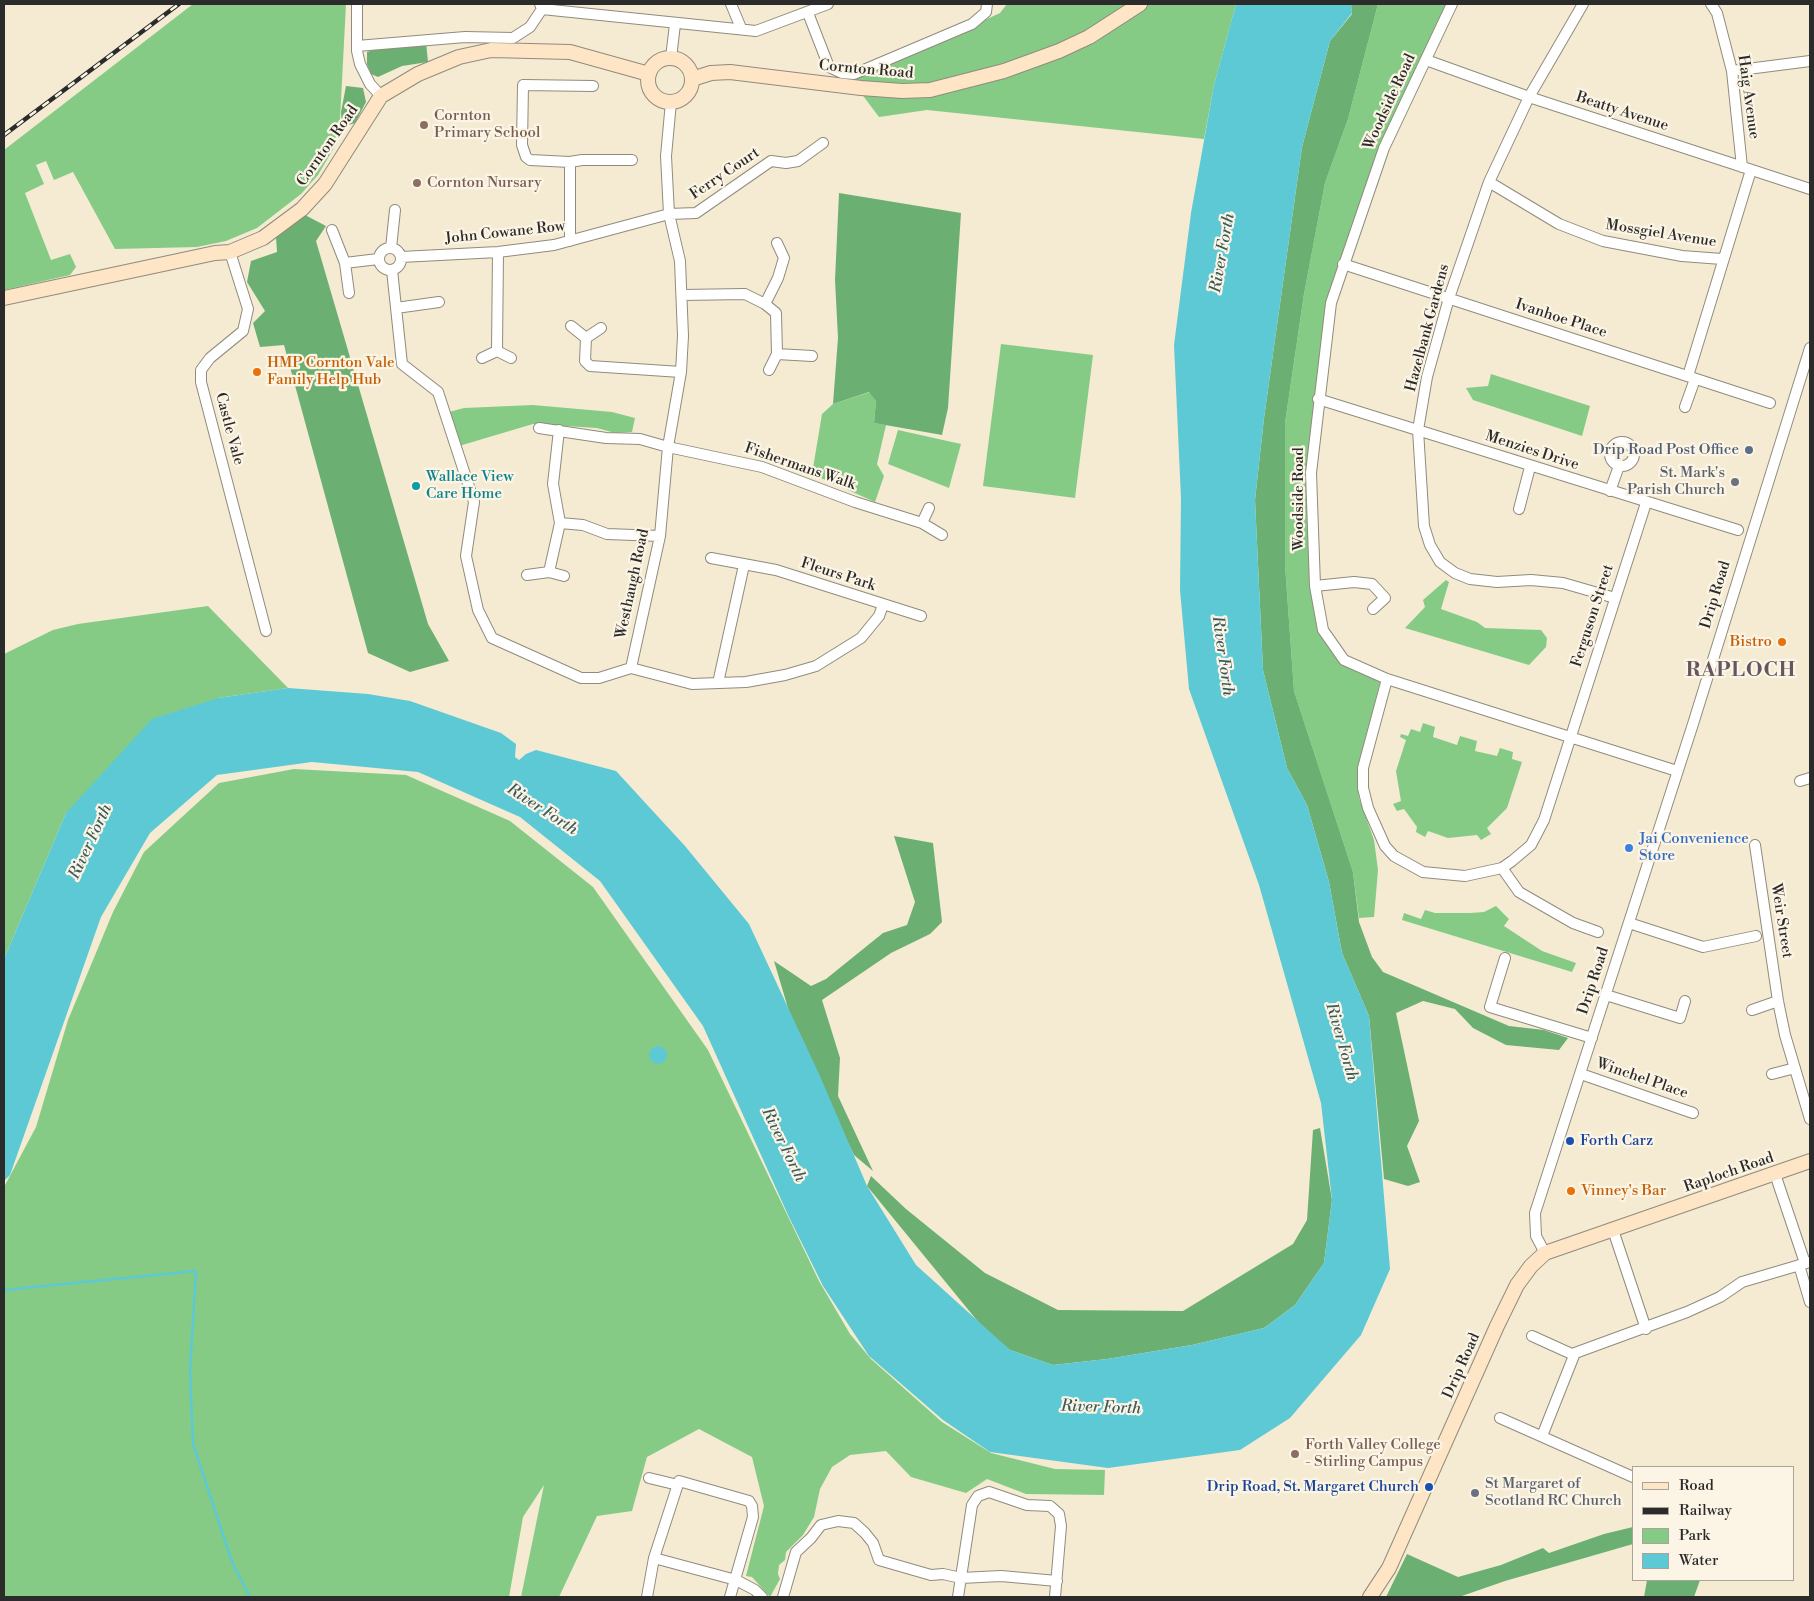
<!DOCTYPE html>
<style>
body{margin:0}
#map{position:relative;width:1814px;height:1601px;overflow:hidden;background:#f4ebd2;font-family:"Libre Bodoni",serif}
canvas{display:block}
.frame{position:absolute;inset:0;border:5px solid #2b2b2b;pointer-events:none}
.legend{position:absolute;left:1632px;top:1466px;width:162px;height:115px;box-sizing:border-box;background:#fcf5e5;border:1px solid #a8a49b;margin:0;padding:6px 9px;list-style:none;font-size:15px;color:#2b2b2b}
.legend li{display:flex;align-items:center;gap:10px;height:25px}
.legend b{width:25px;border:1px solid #a8a49b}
</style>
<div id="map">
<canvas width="1814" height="1601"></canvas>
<div class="frame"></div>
<ul class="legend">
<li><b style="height:6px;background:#fde5c5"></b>Road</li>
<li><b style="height:6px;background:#2b2b2b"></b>Railway</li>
<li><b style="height:14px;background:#86cb85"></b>Park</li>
<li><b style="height:14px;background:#5dc9d5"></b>Water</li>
</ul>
</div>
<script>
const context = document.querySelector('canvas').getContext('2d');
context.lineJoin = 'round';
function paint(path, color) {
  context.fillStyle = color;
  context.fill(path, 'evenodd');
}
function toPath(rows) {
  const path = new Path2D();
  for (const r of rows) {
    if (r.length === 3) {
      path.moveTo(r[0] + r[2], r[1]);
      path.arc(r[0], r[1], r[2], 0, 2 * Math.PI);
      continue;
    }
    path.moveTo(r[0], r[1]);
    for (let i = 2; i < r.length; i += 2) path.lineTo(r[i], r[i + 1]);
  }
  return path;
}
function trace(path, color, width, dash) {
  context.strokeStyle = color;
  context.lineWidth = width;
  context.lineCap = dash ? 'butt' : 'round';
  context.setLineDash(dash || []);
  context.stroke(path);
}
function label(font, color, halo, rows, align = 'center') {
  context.font = font + ' "Libre Bodoni",serif';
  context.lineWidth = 4.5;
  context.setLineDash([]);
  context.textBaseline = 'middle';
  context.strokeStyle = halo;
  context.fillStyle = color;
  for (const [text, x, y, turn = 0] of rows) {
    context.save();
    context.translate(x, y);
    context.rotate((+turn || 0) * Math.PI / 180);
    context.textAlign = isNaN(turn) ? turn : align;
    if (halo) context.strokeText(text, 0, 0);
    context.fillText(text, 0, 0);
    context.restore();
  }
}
const green = toPath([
 [193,4,346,4,339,139,318,175,301,194,257,228,226,241,197,247,115,249,73,172,54,180,46,161,36,165,44,184,25,193,51,260,70,254,76,267,70,275,4,290,4,150],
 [1007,4,1236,4,1214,85,1204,139,927,110,879,117,852,81,1000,13],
 [1378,4,1449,4,1381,149,1328,311,1309,491,1319,621,1344,664,1380,682,1357,773,1359,798,1374,840,1378,870,1374,917,1359,918,1353,872,1294,691,1285,565,1285,423,1304,294,1325,183,1348,119],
 [1001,344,1093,355,1075,498,983,486],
 [1491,374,1590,406,1582,436,1473,400,1466,388,1488,386],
 [870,392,876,401,874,423,886,425,877,464,884,476,875,502,812,474,822,414,833,404],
 [533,405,612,412,635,418,632,432,615,433,597,428,533,424,459,446,449,412,464,408],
 [898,430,961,444,949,488,888,464],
 [1446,580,1449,582,1441,609,1477,622,1485,628,1541,630,1547,638,1546,647,1529,665,1405,628,1425,607,1423,600],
 [208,606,288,688,218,698,66,813,4,959,4,654,53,630,78,624],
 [1423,723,1435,727,1433,737,1457,745,1460,736,1477,741,1475,751,1497,756,1500,748,1513,752,1512,759,1522,762,1507,808,1487,828,1491,834,1481,840,1477,835,1448,838,1428,831,1425,837,1416,832,1417,827,1404,809,1397,811,1393,804,1401,801,1396,771,1406,740,1400,737,1401,734,1408,736,1411,729,1420,732],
 [294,769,406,775,510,821,593,887,708,1050,819,1281,850,1334,871,1359,942,1422,991,1453,1055,1469,1105,1470,1104,1495,1026,1494,987,1479,966,1493,911,1477,886,1451,850,1455,832,1467,820,1489,814,1517,803,1535,786,1552,785,1560,779,1565,778,1574,780,1579,770,1597,752,1577,746,1576,764,1506,752,1457,699,1429,647,1457,632,1511,597,1516,559,1597,521,1597,544,1485,523,1517,509,1597,4,1597,4,1187,36,1127,68,1020,113,912,144,852,219,783],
 [1496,906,1509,919,1504,926,1542,951,1576,963,1572,972,1402,920,1404,913,1421,919,1425,910,1435,913,1470,913,1484,912]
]);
const forest = toPath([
 [1351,4,1378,4,1348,119,1325,183,1304,294,1285,423,1285,565,1294,691,1353,872,1359,922,1372,957,1383,972,1509,1026,1544,1030,1568,1038,1559,1050,1506,1045,1473,1028,1455,1009,1423,1001,1396,1013,1419,1121,1407,1146,1420,1182,1408,1186,1384,1179,1369,1016,1342,953,1329,882,1307,805,1287,768,1263,670,1255,500,1264,418,1302,147,1330,41,1352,14],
 [426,42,428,62,402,66,378,77,371,74,367,64,367,52,380,48],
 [346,86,363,88,366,102,355,123,342,127,341,112],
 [839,193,961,213,948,408,942,435,874,423,876,401,869,392,833,404,838,338,835,280],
 [305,215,326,226,316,241,428,624,449,661,410,672,368,653,284,345,260,347,253,323,265,311,247,282,251,261,277,252,276,237],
 [894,836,933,843,942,922,930,934,891,953,822,1000,840,1058,838,1096,873,1171,854,1155,796,1035,774,961,811,986,826,979,883,933,907,925,915,902],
 [1320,1128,1332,1200,1324,1263,1295,1305,1264,1328,1192,1345,1107,1359,1053,1365,1010,1350,984,1329,867,1186,871,1176,906,1209,985,1273,1058,1310,1183,1311,1293,1244,1307,1220,1313,1130],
 [1633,1527,1633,1544,1505,1581,1459,1597,1386,1597,1407,1554,1458,1577,1501,1565,1543,1548,1549,1553,1604,1534],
 [1647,1580,1700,1580,1694,1597,1644,1597]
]);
const water = toPath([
 [1236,4,1351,4,1352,13,1330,41,1302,147,1264,418,1255,500,1263,670,1287,768,1307,805,1329,882,1342,953,1369,1016,1390,1269,1361,1335,1290,1418,1240,1450,1108,1468,990,1452,943,1420,869,1356,823,1286,788,1215,703,1026,600,881,520,817,418,772,312,762,217,775,150,833,101,917,10,1175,4,1181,4,959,66,813,152,719,218,698,288,688,368,694,410,701,501,733,516,744,515,757,519,760,526,754,536,750,616,771,685,846,749,924,820,1076,867,1186,916,1265,1010,1350,1053,1365,1107,1359,1192,1345,1264,1328,1295,1305,1324,1263,1332,1200,1321,1103,1259,885,1189,689,1180,590,1181,498,1174,345,1191,213,1214,85],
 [658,1055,9]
]);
const stream = toPath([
 [4,1290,196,1271,190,1371,193,1444,232,1562,250,1597]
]);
const street = toPath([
 [357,4,357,51,360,64,370,84,381,96],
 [540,4,542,9,756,31,828,4],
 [731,4,741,28],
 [1452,4,1384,148,1331,303,1311,473,1315,586,1323,630,1344,660,1387,679,1677,771],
 [1583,4,1529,97,1489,182,1449,298,1427,377,1418,430,1424,526,1430,545,1440,562,1455,573,1470,579,1497,582,1531,580,1563,583,1615,598],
 [1711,4,1717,13,1732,71,1742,167],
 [808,13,829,67,842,73,854,74,972,24,986,12,987,4],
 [357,46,465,37,513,38,530,27,542,9],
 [671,58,675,24],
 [1426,60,1529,97,1810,189],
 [1732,71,1810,61],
 [593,86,523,85,522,145,526,157,530,160,570,162,582,160,632,160],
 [570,162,570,241],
 [1489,182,1559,224,1603,241,1682,256,1722,259],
 [332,230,345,263,349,293],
 [390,259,11],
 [391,248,395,210],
 [230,252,248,309,243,331,210,358,201,370,201,382,266,631],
 [401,257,498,252,554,245,669,214,696,213,771,161,786,163,798,161,823,143],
 [345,263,378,259],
 [1343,264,1770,403],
 [392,270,402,364,438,392,474,502,466,556,478,610,492,638,581,678,599,678,631,668],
 [682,295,745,294,765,304,776,313,777,354,812,356],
 [765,304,778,278,784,258,777,243],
 [396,308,439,302],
 [571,326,586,338],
 [601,328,586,338,585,361,590,366,681,372],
 [497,351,498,252],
 [482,358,497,351,511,358],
 [769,370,777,354],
 [1688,376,1751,170],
 [1318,399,1738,530],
 [1685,407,1695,379],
 [539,428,606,438,640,439,668,447,762,467,855,502,922,523,942,535],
 [1622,454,12],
 [1610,491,1619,466],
 [1519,509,1530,467],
 [560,523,583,525,607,534,660,536],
 [922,523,929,508],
 [711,558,776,570,921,616],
 [549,572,560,523,553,484,559,430],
 [527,575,549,572,564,576],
 [1315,586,1354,582,1372,584,1385,598,1373,609],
 [631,668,660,536,668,447,681,372,683,336,680,261,669,214,666,156,671,102],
 [631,668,692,684,746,682,785,675,816,666,861,638,879,616,883,605],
 [1387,679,1363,768,1363,788,1368,808,1385,846,1394,856,1423,872,1465,876,1502,868,1512,861,1531,845,1544,820,1646,503],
 [718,683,744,565],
 [1800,781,1810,778],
 [1755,845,1778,1001,1785,1035,1810,1119],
 [1502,868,1519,892,1573,923,1598,932],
 [1629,923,1703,947,1756,936],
 [1505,958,1490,1007,1592,1038],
 [1606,995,1680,1018,1685,1001],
 [1752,1010,1778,1001],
 [1581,1074,1693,1113],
 [1772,1074,1795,1068],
 [1775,1174,1805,1263],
 [1613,1230,1646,1329],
 [1545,1253,1536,1236,1535,1213,1693,724,1810,348],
 [1799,1265,1810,1302],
 [1532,1336,1574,1355],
 [1500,1418,1633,1477],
 [1542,1436,1575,1353,1687,1312,1720,1297,1742,1282,1810,1262],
 [649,1478,678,1485],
 [654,1558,736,1580,755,1590,762,1597],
 [647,1597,654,1558,679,1481,749,1501,752,1506,753,1517,730,1597],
 [783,1597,796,1552,811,1538,821,1525,838,1521,854,1523,865,1533,873,1543,879,1560,931,1575,943,1574,961,1578,1001,1576,1057,1581],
 [958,1597,972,1505,978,1496,989,1492,1027,1505,1050,1506,1059,1514,1061,1526,1055,1597]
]);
const secondary = toPath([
 [670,80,22],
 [692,79,711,73,730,72,861,88,902,91,930,90,1004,71,1059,51,1089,37,1140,4],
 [4,298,215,253,230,252,263,238,302,209,325,184,381,96,418,74,459,57,491,50,570,52,649,74],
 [1370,1597,1389,1568,1497,1326,1517,1285,1531,1266,1545,1253,1810,1161]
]);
const rail = toPath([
 [4,135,179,4]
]);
const markers = [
 [424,125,5,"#8d6e63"],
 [417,183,5,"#8d6e63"],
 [257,372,5,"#e8710a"],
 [1749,450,5,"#5c6f8a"],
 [1735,482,5,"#6b7280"],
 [416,486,5,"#0f9aa8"],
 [1782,642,5,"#e8710a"],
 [1629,848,5,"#3f7fe0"],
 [1570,1141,5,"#1a4fb4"],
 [1571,1191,5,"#e8710a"],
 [1295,1454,5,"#8d6e63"],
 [1429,1487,5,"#1a4fb4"],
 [1475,1493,5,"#6b7280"]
];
const streetNames = [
 ["Cornton Road",866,70,5],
 ["Haig Avenue",1748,97,82],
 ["Woodside Road",1390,102,-65],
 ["Beatty Avenue",1622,112,18],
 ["Cornton Road",328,146,-55],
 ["Ferry Court",725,174,-34],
 ["John Cowane Row",505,233,-6],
 ["Mossgiel Avenue",1661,234,9],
 ["Ivanhoe Place",1561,319,18],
 ["Hazelbank Gardens",1428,328,-75],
 ["Castle Vale",229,429,75],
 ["Menzies Drive",1532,451,18],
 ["Fishermans Walk",800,467,19],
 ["Woodside Road",1299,499,-90],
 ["Fleurs Park",838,575,18],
 ["Westhaugh Road",633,584,-78],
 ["Drip Road",1716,595,-73],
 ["Ferguson Street",1593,616,-72],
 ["Weir Street",1781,921,81],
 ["Drip Road",1594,981,-72],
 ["Winchel Place",1642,1079,19],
 ["Raploch Road",1729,1173,-19],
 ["Drip Road",1462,1366,-66]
];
const educationNames = [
 ["Cornton",434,116],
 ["Primary School",434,133],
 ["Cornton Nursary",427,183],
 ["Forth Valley College",1305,1445],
 ["- Stirling Campus",1305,1462]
];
const foodNames = [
 ["HMP Cornton Vale",267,363],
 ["Family Help Hub",267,380],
 ["Bistro",1772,642,"right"],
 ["Vinney's Bar",1581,1191]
];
const serviceNames = [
 ["Drip Road Post Office",1739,450]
];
const worshipNames = [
 ["St. Mark's",1725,473],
 ["Parish Church",1725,490],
 ["St Margaret of",1485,1484,"left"],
 ["Scotland RC Church",1485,1501,"left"]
];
const cultureNames = [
 ["Wallace View",426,477],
 ["Care Home",426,494]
];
const shopNames = [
 ["Jai Convenience",1639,839],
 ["Store",1639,856]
];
const transitNames = [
 ["Forth Carz",1580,1141],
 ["Drip Road, St. Margaret Church",1419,1487,"right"]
];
const waterNames = [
 ["River Forth",1223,253,-80],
 ["River Forth",1222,656,82],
 ["River Forth",542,810,33],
 ["River Forth",91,842,-65],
 ["River Forth",1341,1042,74],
 ["River Forth",783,1145,64],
 ["River Forth",1101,1408,2]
];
const districtNames = [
 ["RAPLOCH",1741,671]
];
paint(green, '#86cb85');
paint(forest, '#6caf72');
paint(water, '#5dc9d5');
trace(stream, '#5dc9d5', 2.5);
trace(street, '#908b7e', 12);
trace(secondary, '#908b7e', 16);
trace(street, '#fff', 10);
trace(secondary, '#fde5c5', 14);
trace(rail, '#2b2b2b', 4.5);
trace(rail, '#fcf5e5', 2.5, [8]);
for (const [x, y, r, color] of markers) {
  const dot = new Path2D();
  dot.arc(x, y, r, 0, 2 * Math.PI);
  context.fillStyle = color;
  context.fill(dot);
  trace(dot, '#fcf5e5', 2);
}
label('15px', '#2b2b2b', '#fcf5e5', streetNames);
label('15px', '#785e54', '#fcf5e5', educationNames, 'left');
label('15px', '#c56008', '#fcf5e5', foodNames, 'left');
label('15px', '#4e5e75', '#fcf5e5', serviceNames, 'right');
label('15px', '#5b616d', '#fcf5e5', worshipNames, 'right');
label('15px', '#0d838f', '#fcf5e5', cultureNames, 'left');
label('15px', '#366cbe', '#fcf5e5', shopNames, 'left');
label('15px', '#164399', '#fcf5e5', transitNames, 'left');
label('italic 16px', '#3a5a5e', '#fcf5e5', waterNames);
context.letterSpacing = '1px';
label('bold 20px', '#655660', '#fcf5e5', districtNames);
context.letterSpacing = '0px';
</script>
